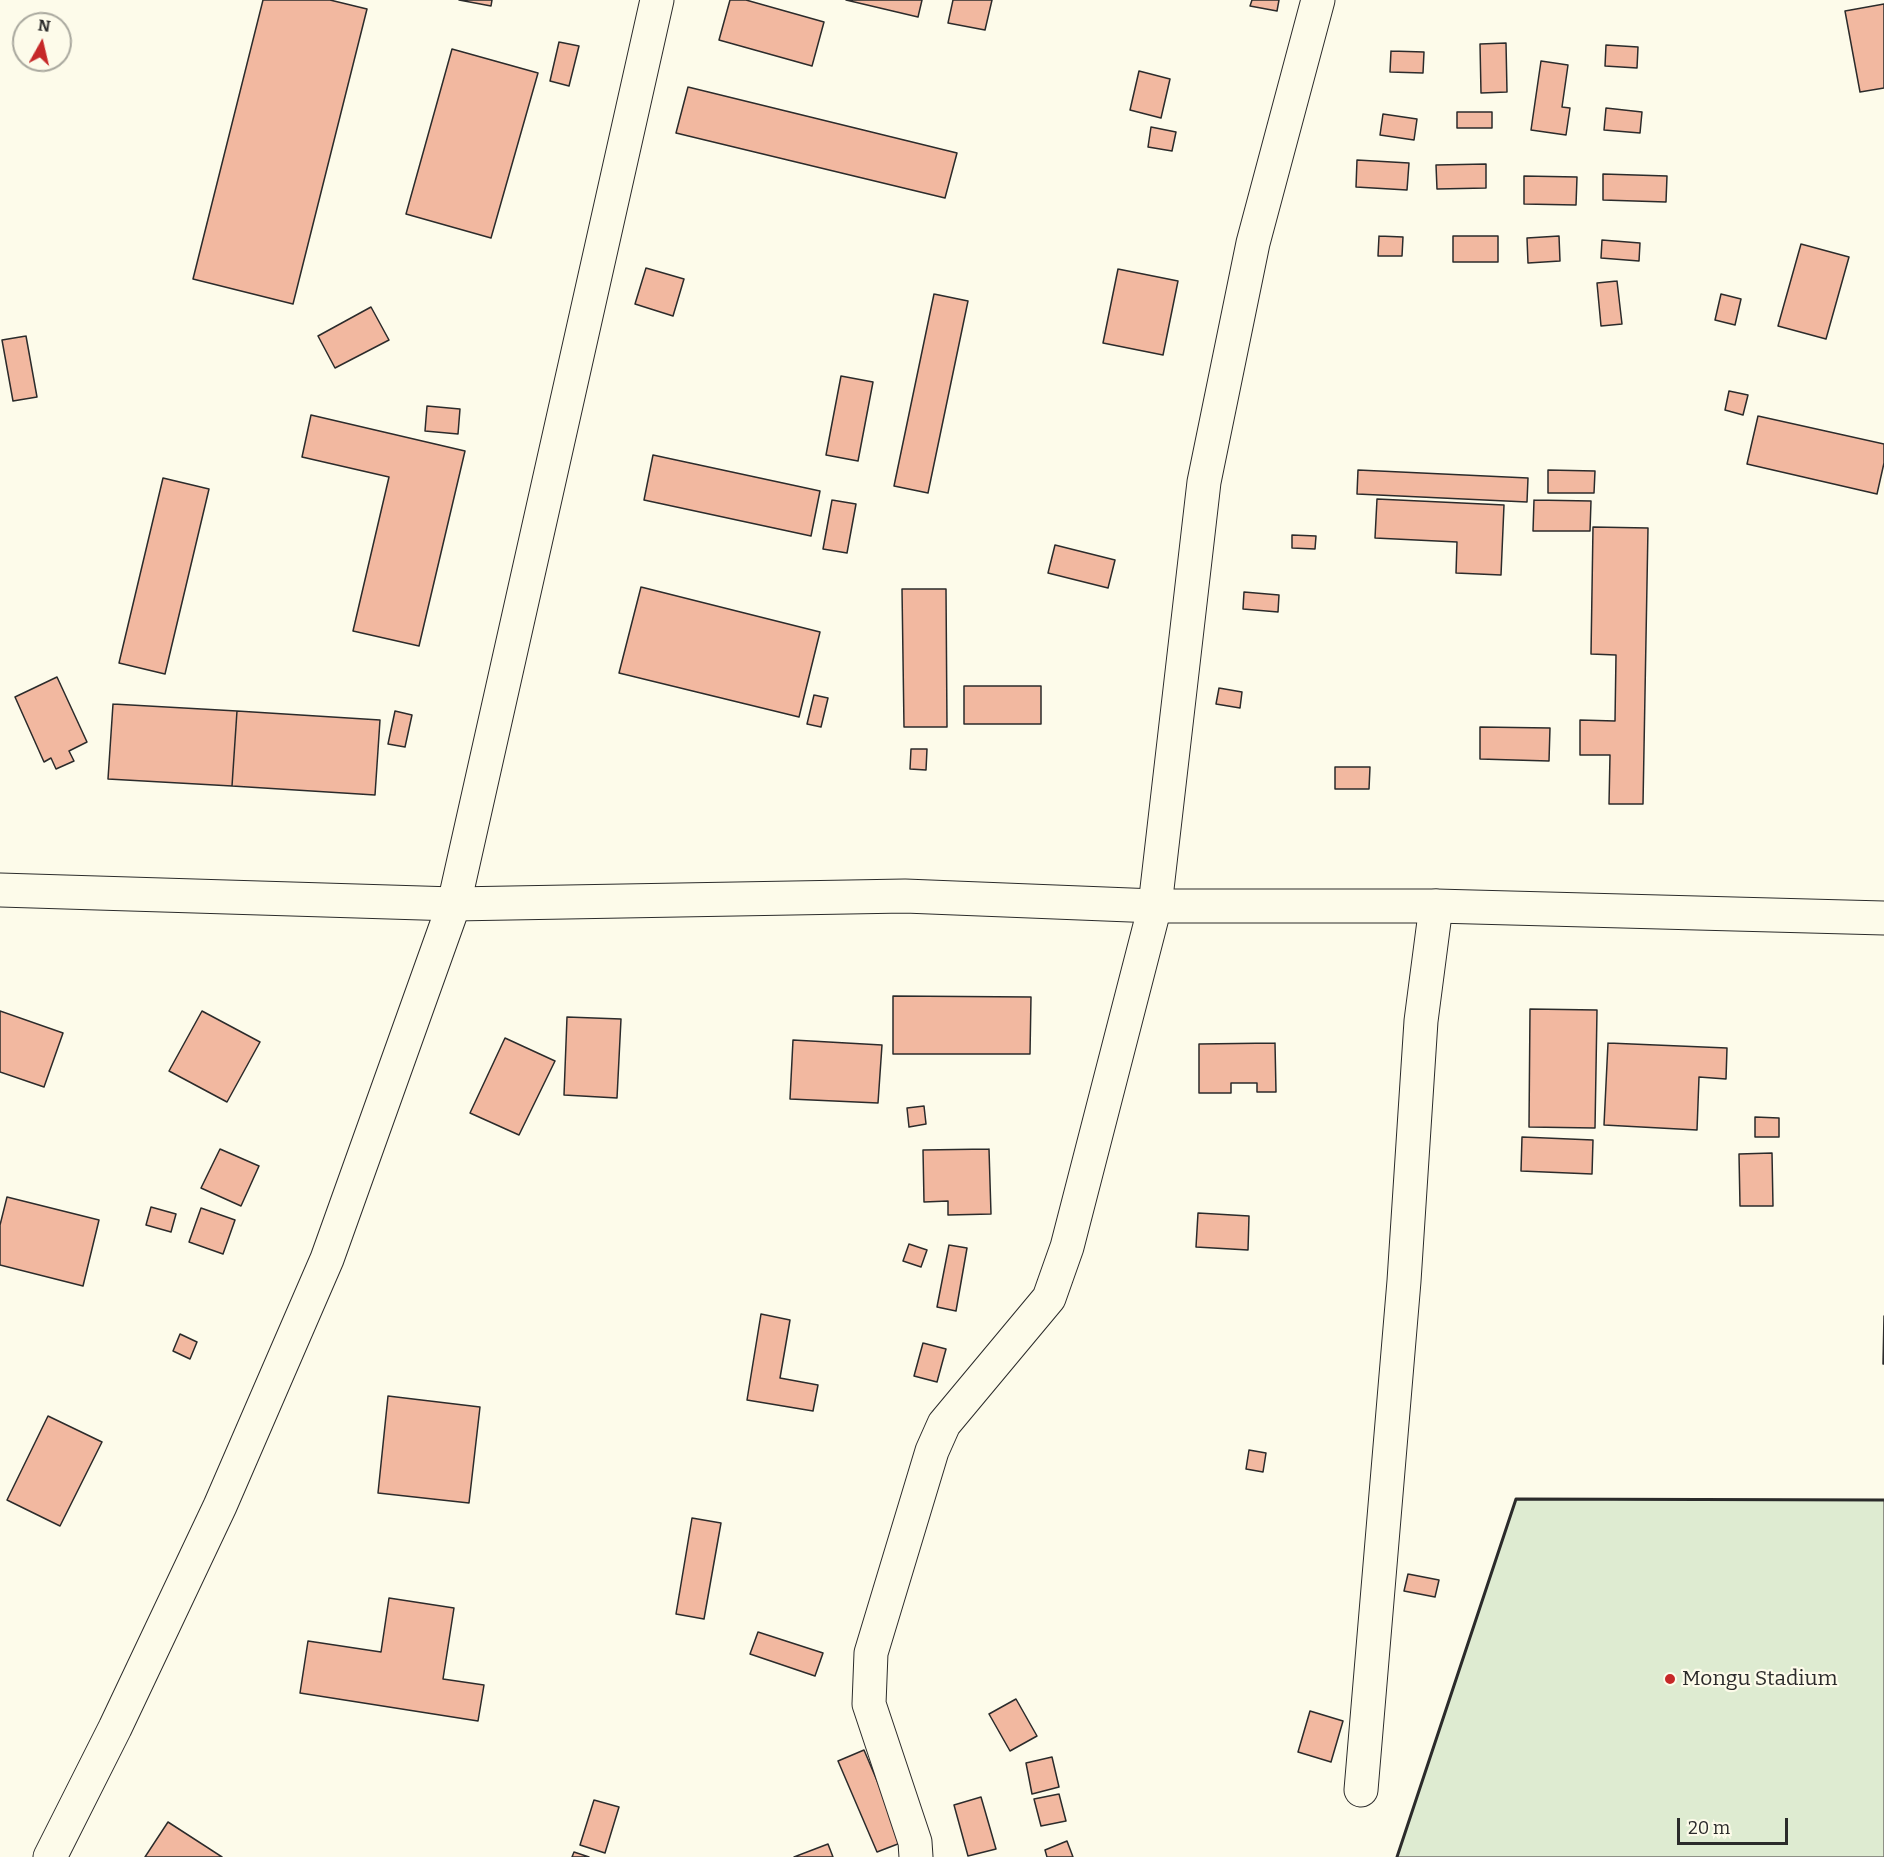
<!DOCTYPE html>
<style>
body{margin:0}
#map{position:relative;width:1884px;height:1857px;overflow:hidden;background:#fdfbea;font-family:Bitter,serif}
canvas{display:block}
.north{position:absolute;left:12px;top:12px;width:60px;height:60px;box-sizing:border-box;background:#fdfbea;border:2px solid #a9a89e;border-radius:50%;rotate:8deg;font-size:16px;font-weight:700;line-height:24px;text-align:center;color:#2b2b2b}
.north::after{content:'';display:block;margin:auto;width:21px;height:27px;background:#c62828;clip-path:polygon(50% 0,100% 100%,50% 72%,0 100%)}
.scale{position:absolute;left:1677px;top:1818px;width:111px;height:27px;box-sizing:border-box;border:3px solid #2b2b2b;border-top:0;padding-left:8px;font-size:18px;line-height:21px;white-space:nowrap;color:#2b2b2b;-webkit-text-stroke:4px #fdfbea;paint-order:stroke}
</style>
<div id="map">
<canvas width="1884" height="1857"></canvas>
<div class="north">N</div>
<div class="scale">20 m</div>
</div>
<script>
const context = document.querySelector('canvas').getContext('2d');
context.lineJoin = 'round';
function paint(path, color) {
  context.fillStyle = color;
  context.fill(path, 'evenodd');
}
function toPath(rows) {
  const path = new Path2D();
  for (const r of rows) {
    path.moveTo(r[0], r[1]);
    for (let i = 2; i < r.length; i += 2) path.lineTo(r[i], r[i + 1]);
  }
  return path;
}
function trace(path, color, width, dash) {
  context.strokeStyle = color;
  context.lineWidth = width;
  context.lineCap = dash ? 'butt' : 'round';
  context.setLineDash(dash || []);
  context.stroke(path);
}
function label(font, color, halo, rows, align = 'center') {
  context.font = font + ' Bitter,serif';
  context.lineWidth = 4.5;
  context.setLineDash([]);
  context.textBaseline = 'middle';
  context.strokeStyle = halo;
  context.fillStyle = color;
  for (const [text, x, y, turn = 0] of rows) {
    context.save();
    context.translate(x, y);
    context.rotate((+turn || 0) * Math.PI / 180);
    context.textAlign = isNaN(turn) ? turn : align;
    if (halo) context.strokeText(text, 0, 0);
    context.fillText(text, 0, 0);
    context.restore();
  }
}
const green = toPath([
 [1516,1499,1884,1500,1884,1857,1397,1857,1516,1499]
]);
const building = toPath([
 [263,0,330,0,367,9,293,304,193,279,263,0],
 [459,0,492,0,491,6,459,0],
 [730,0,746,0,824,22,812,66,719,40,730,0],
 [846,0,922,0,918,17,846,0],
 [953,0,992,0,985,30,948,23,953,0],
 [1252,0,1279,0,1277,11,1250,6,1252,0],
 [1884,4,1884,88,1860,92,1845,11,1884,4],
 [559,42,579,46,569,86,550,81,559,42],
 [1506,43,1507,92,1481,93,1480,44,1506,43],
 [1606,45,1638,47,1637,68,1605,66,1606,45],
 [452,49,538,73,491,238,406,214,452,49],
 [1391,51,1424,52,1423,73,1390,72,1391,51],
 [1541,61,1568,65,1562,107,1570,108,1566,135,1531,130,1541,61],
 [1139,71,1170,79,1161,118,1130,110,1139,71],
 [688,87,957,153,945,198,676,133,688,87],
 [1606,108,1642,112,1640,133,1604,130,1606,108],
 [1457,112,1492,112,1492,128,1457,128,1457,112],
 [1383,114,1417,119,1414,140,1380,135,1383,114],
 [1151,127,1176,132,1172,151,1148,147,1151,127],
 [1357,160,1409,163,1407,190,1356,187,1357,160],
 [1486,164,1486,188,1437,189,1436,165,1486,164],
 [1603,174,1667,176,1666,202,1603,200,1603,174],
 [1524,176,1577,177,1576,205,1524,204,1524,176],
 [1379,236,1403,237,1402,256,1378,256,1379,236],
 [1453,236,1498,236,1498,262,1453,262,1453,236],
 [1559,236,1560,261,1528,263,1527,238,1559,236],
 [1602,240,1640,243,1639,261,1601,258,1602,240],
 [1801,244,1849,257,1826,339,1778,326,1801,244],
 [646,268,684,279,673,316,635,304,646,268],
 [1118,269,1178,281,1163,355,1103,343,1118,269],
 [1617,281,1622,324,1601,326,1597,283,1617,281],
 [934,294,968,301,928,493,894,486,934,294],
 [1721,294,1741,299,1735,325,1715,320,1721,294],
 [371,307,389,340,335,368,318,336,371,307],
 [26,336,37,397,13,401,2,340,26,336],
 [841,376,873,382,858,461,826,455,841,376],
 [1729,391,1748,395,1743,415,1725,410,1729,391],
 [427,406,460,409,458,434,425,431,427,406],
 [311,415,465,451,419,646,353,631,389,477,302,457,311,415],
 [1758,416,1884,444,1884,463,1877,494,1747,464,1758,416],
 [653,455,820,491,811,536,644,500,653,455],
 [1358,470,1528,478,1527,502,1357,494,1358,470],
 [1548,470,1595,471,1594,493,1548,493,1548,470],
 [163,478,209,489,165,674,119,663,163,478],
 [1377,499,1504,505,1501,575,1456,573,1457,542,1375,538,1377,499],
 [832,500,856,504,847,553,823,549,832,500],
 [1534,500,1591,501,1590,531,1533,531,1534,500],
 [1593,527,1648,528,1643,804,1609,804,1610,755,1580,755,1580,720,1615,721,1616,655,1591,654,1593,527],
 [1292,535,1316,536,1315,549,1292,548,1292,535],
 [1055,545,1115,560,1108,588,1048,573,1055,545],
 [641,587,820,632,799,717,619,673,641,587],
 [902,589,946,589,947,727,904,727,902,589],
 [1244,592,1279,595,1278,612,1243,609,1244,592],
 [57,677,87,742,69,751,74,761,56,769,51,758,44,762,15,697,57,677],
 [964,686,1041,686,1041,724,964,724,964,686],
 [1219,688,1242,692,1240,708,1216,704,1219,688],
 [814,695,828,698,821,727,807,724,814,695],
 [113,704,237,711,232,786,108,779,113,704],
 [237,711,380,720,375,795,232,786,237,711],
 [395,711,412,715,405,747,388,744,395,711],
 [1480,727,1550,728,1549,761,1480,759,1480,727],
 [911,749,927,749,926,770,910,769,911,749],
 [1335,767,1370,767,1369,789,1335,789,1335,767],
 [893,996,1031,997,1030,1054,893,1054,893,996],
 [1530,1009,1597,1010,1595,1128,1529,1127,1530,1009],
 [0,1011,63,1033,44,1087,0,1072,0,1011],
 [202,1011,260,1042,227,1102,169,1071,202,1011],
 [567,1017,621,1019,617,1098,564,1095,567,1017],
 [505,1038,555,1061,519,1135,470,1113,505,1038],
 [793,1040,882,1045,878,1103,790,1099,793,1040],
 [1275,1043,1276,1092,1257,1092,1257,1083,1231,1083,1231,1093,1199,1093,1199,1044,1275,1043],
 [1608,1043,1727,1048,1726,1079,1699,1077,1697,1130,1604,1125,1608,1043],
 [924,1106,926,1124,909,1127,907,1108,924,1106],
 [1755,1117,1779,1118,1779,1137,1755,1137,1755,1117],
 [1522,1137,1593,1140,1592,1174,1521,1171,1522,1137],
 [220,1149,259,1166,241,1206,201,1188,220,1149],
 [989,1149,991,1214,948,1215,948,1201,924,1202,923,1150,989,1149],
 [1772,1153,1773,1206,1740,1206,1739,1154,1772,1153],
 [7,1197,99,1220,83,1286,0,1265,0,1225,7,1197],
 [151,1207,176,1214,171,1232,146,1225,151,1207],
 [201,1208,235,1220,223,1254,189,1242,201,1208],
 [1198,1213,1249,1216,1248,1250,1196,1247,1198,1213],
 [909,1244,927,1250,921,1267,903,1261,909,1244],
 [949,1245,967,1248,956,1311,937,1307,949,1245],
 [761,1314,790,1320,780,1378,818,1385,813,1411,747,1400,761,1314],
 [1884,1316,1884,1364,1883,1364,1884,1316],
 [180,1334,197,1342,190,1359,173,1351,180,1334],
 [923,1343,946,1349,937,1382,914,1376,923,1343],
 [388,1396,480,1407,469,1503,378,1493,388,1396],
 [48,1416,102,1442,60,1526,7,1500,48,1416],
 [1249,1450,1266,1453,1263,1472,1246,1469,1249,1450],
 [692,1518,721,1523,704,1619,676,1614,692,1518],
 [1408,1574,1439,1580,1435,1597,1404,1591,1408,1574],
 [389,1598,454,1608,443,1679,484,1685,478,1721,300,1693,308,1641,381,1652,389,1598],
 [758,1632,823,1653,815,1676,750,1654,758,1632],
 [1016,1699,1037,1736,1010,1751,989,1714,1016,1699],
 [1310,1711,1343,1721,1331,1762,1298,1752,1310,1711],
 [864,1750,903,1842,877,1852,838,1761,864,1750],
 [1052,1757,1059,1787,1032,1794,1026,1763,1052,1757],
 [1059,1794,1066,1821,1041,1826,1034,1799,1059,1794],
 [981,1797,996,1849,968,1856,954,1805,981,1797],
 [594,1800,619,1807,605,1853,580,1845,594,1800],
 [168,1822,222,1857,145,1857,168,1822],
 [1067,1841,1073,1857,1047,1857,1045,1850,1067,1841],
 [828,1844,833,1857,794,1857,828,1844],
 [574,1852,589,1857,572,1857,574,1852]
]);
const minor = toPath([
 [454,904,657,0],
 [1361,1790,1404,1281,1421,1021,1436,906],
 [916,1857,915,1842,869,1704,871,1653,932,1451,944,1424,1049,1298,1067,1247,1155,906,1204,482,1253,243,1318,0]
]);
const tertiary = toPath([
 [50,1857,115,1728,220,1506,327,1259,454,904]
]);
const secondary = toPath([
 [0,890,454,904,905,896,1155,906,1436,906,1884,918]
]);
const wall = toPath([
 [1397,1857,1516,1499,1884,1500]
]);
const markers = [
 [1670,1679,6,"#c62828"]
];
const poiNames = [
 ["Mongu Stadium",1682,1679]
];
paint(green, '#deebd1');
trace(green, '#74746e', 1.5);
paint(building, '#f2b8a0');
trace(building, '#2b2b2b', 1.5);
trace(minor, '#2b2b2b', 35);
trace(tertiary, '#2b2b2b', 35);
trace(secondary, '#2b2b2b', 35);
trace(minor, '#fdfbea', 33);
trace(tertiary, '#fdfbea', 33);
trace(secondary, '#fdfbea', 33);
trace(wall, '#2b2b2b', 3);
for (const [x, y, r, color] of markers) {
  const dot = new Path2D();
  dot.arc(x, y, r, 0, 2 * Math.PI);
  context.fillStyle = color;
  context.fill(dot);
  trace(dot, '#fdfbea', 2);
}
label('21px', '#2b2b2b', '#fdfbea', poiNames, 'left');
</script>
